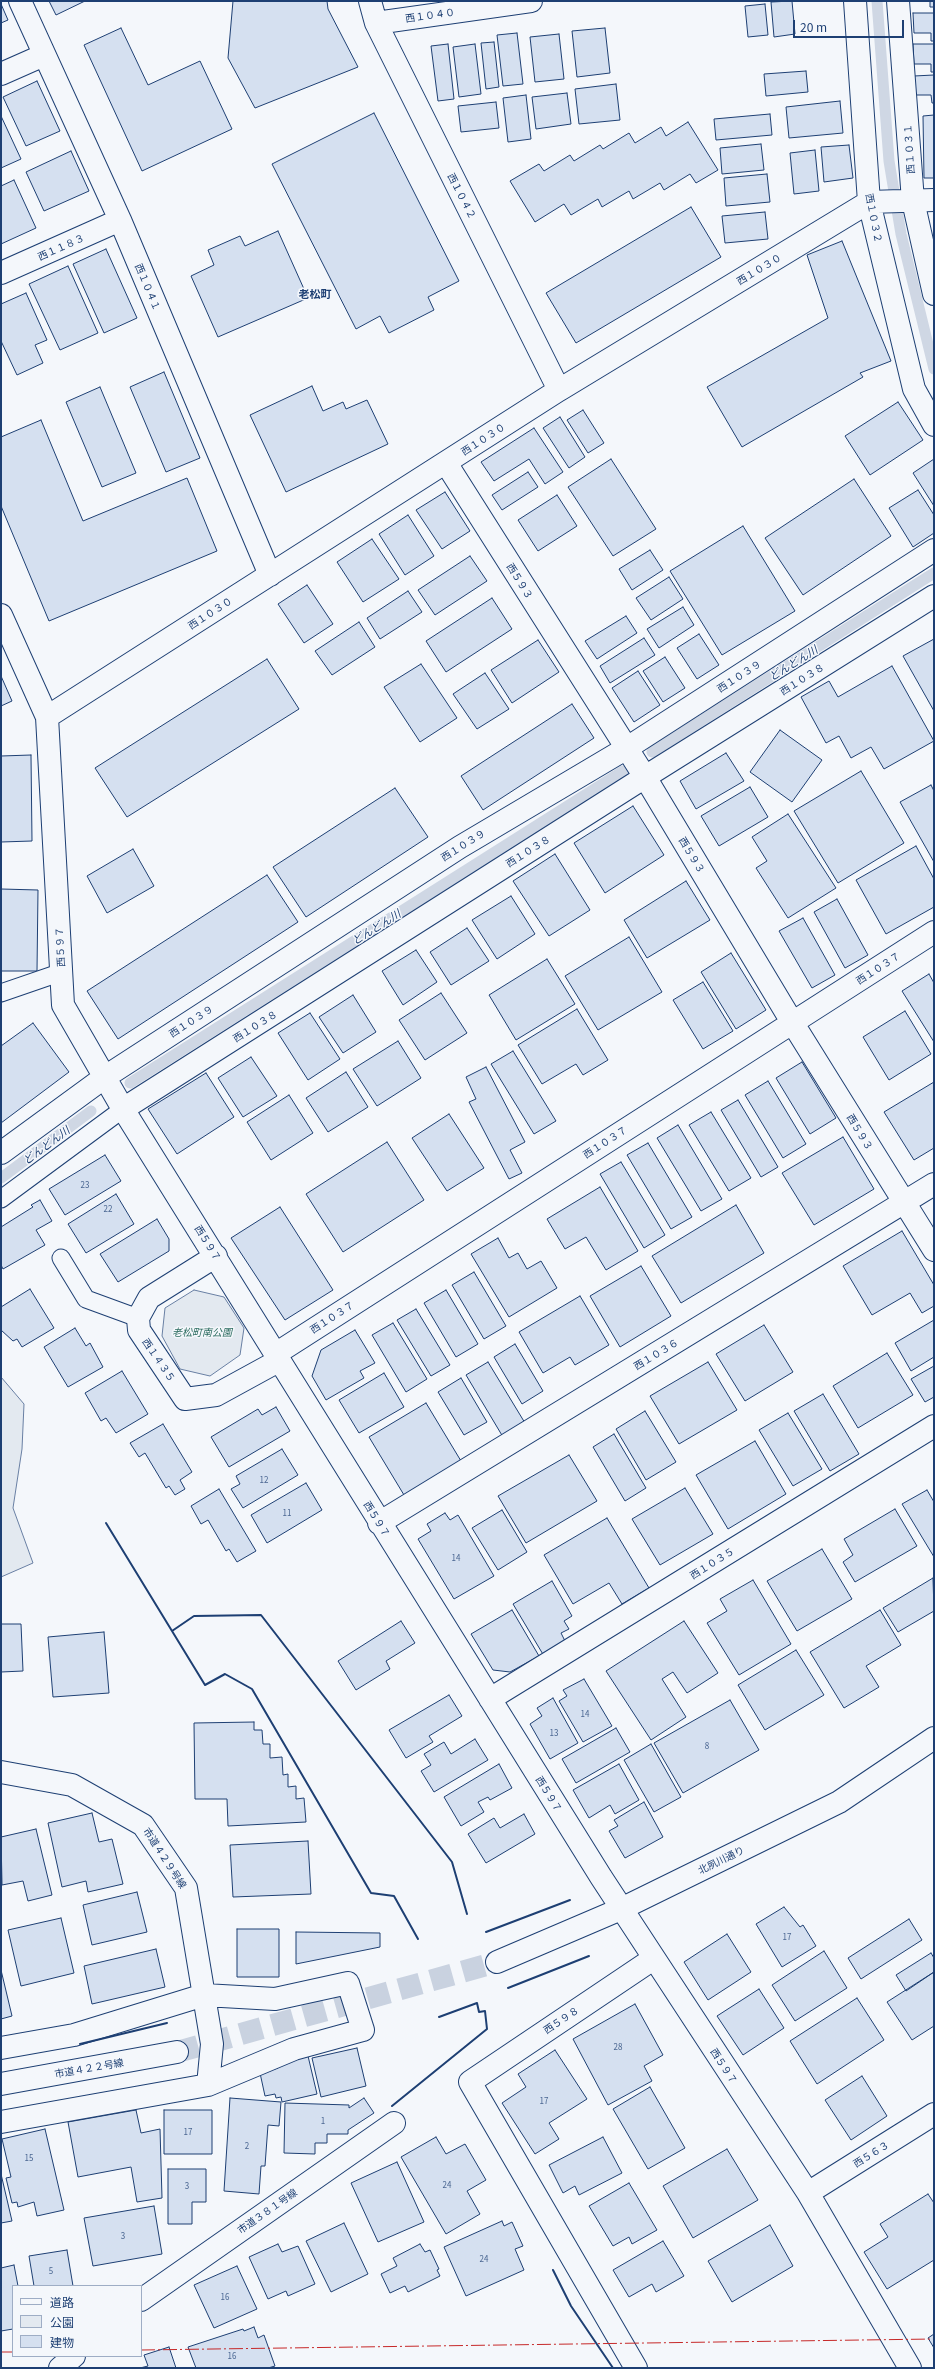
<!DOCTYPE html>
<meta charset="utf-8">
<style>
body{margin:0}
#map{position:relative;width:935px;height:2369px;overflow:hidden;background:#f4f7fb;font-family:Georgia,"Noto Sans JP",serif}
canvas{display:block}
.frame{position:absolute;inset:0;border:2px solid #1d3f73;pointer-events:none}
.legend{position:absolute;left:12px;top:2285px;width:130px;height:72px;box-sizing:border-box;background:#f4f7fb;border:1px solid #9eadc5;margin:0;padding:5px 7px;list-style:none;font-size:12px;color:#1d3f73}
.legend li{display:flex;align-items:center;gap:8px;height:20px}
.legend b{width:20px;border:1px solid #9eadc5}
.scale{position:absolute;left:793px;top:20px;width:111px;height:18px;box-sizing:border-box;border:2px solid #1d3f73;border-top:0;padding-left:5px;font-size:12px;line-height:14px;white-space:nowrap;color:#1d3f73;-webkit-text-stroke:3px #f4f7fb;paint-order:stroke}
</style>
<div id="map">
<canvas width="935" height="2369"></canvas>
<div class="frame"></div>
<ul class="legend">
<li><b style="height:5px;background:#f4f7fb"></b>道路</li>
<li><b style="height:11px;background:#e3e9f0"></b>公園</li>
<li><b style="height:11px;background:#d5e0f0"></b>建物</li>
</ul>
<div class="scale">20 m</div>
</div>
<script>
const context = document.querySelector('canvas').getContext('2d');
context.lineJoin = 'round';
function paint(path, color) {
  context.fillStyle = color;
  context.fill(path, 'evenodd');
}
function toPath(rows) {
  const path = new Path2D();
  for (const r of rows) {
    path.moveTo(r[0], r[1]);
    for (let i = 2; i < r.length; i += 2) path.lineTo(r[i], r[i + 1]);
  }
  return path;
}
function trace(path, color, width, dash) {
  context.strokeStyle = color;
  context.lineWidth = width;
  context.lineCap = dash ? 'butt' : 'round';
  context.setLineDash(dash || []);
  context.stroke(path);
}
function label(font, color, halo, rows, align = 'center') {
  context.font = font + ' Georgia,"Noto Sans JP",serif';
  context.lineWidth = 3;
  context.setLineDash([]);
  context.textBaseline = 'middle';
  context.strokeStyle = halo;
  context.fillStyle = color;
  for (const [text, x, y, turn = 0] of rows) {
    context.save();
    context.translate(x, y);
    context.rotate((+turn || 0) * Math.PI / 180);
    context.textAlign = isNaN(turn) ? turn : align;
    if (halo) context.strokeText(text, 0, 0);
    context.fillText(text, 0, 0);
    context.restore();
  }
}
const green = toPath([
 [194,1290,224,1297,244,1328,240,1355,210,1376,180,1369,162,1336,165,1308,194,1290],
 [1,1377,24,1404,22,1449,13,1508,33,1563,1,1577,1,1377]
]);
const stream = toPath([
 [877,1,889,161,901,234,934,369],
 [652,752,934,573],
 [130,1083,623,771],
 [1,1178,91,1111]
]);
const building = toPath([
 [49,1,85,1,56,15,49,1],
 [233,1,327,1,328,9,358,67,255,108,228,58,233,1],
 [792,1,795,34,774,37,771,2,792,1],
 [930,1,934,1,934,7,930,7,930,1],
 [1,4,8,20,1,23,1,4],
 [765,4,768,35,748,37,745,6,765,4],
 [913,13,934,13,934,41,931,41,931,33,914,33,913,13],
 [121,28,148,85,200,61,232,129,142,171,84,45,121,28],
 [605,28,610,73,577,77,572,31,605,28],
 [517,33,523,84,503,86,497,35,517,33],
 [559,34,564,79,535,82,530,37,559,34],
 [494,42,499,87,486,89,481,43,494,42],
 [448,44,454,99,438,101,431,46,448,44],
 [475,44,481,94,459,97,453,47,475,44],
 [913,44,934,44,934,72,931,72,931,64,914,64,913,44],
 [806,71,808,92,766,96,764,74,806,71],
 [934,75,934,103,932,103,931,95,914,95,914,76,934,75],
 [37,81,60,131,26,146,3,97,37,81],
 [616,84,620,120,579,124,575,89,616,84],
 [567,93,571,124,536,129,532,97,567,93],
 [526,95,531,139,508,142,503,98,526,95],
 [840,101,843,133,789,138,786,107,840,101],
 [496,102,499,128,461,132,458,106,496,102],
 [374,113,459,281,428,297,434,310,389,333,380,316,356,329,272,164,374,113],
 [770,114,772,135,716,140,714,119,770,114],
 [934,115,934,178,924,178,923,116,934,115],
 [1,116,21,159,1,168,1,116],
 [688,122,718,170,696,183,690,174,664,190,660,183,633,199,629,191,602,207,598,199,571,215,564,204,535,222,510,181,539,164,544,171,570,155,574,161,600,145,603,149,629,133,635,143,661,127,666,136,688,122],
 [761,144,764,170,722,174,720,148,761,144],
 [849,145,853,178,824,182,821,147,849,145],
 [815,150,819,191,794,194,790,153,815,150],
 [71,151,89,191,44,211,26,172,71,151],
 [767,174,770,202,726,206,724,178,767,174],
 [14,180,36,228,1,244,1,186,14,180],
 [691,207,721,257,576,343,546,293,691,207],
 [765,212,768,239,725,243,722,216,765,212],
 [278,231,308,298,218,337,191,276,214,265,208,250,240,236,245,246,278,231],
 [842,241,891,361,860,373,863,377,742,447,707,387,828,318,807,255,842,241],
 [106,249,137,318,104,333,73,264,106,249],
 [68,266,98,333,60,350,29,284,68,266],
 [26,293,47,340,35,345,43,363,17,375,1,341,1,304,26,293],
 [164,372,200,458,166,472,130,387,164,372],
 [312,386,323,411,343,402,346,409,367,400,388,444,286,492,250,415,312,386],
 [100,387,136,473,102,487,66,402,100,387],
 [898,402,923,440,870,475,845,436,898,402],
 [583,410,604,443,588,453,567,420,583,410],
 [560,417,585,457,569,468,543,428,560,417],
 [41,420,83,521,187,478,217,551,49,621,1,506,1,437,41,420],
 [534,428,563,472,545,484,529,459,494,481,481,462,534,428],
 [611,459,656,529,613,556,568,487,611,459],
 [934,459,934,506,913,473,934,459],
 [528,472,538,487,502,510,492,495,528,472],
 [854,479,891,536,803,595,765,538,854,479],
 [918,490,934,515,934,533,913,547,889,508,918,490],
 [445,492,470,531,442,549,416,510,445,492],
 [557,495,577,526,538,551,518,520,557,495],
 [408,515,434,556,405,575,379,534,408,515],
 [743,526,795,611,722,655,670,571,743,526],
 [372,539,399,579,363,602,337,562,372,539],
 [650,550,663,570,632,590,619,569,650,550],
 [470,556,487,581,435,615,418,590,470,556],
 [669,577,683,599,651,620,636,598,669,577],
 [307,585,333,624,304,643,278,604,307,585],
 [408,591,422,612,380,639,367,618,408,591],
 [492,598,512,629,446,672,426,641,492,598],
 [683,607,694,625,659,648,647,629,683,607],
 [626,616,637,633,597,659,585,641,626,616],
 [359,622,375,647,332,675,315,651,359,622],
 [699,634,719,665,697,679,677,648,699,634],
 [644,638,655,655,610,683,600,666,644,638],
 [934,639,934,711,903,656,934,639],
 [538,640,559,672,512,703,491,670,538,640],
 [665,657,685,688,663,702,643,671,665,657],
 [267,659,299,709,127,817,95,768,267,659],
 [421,664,457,718,420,742,384,687,421,664],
 [892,666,934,741,884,769,871,747,851,758,839,736,826,743,801,697,829,681,838,697,892,666],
 [638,671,660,705,634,722,612,688,638,671],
 [485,673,509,709,477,729,453,694,485,673],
 [1,676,12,701,1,706,1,676],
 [572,704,594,738,483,810,461,776,572,704],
 [780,730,822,760,792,802,750,772,780,730],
 [726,753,744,781,696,809,680,781,726,753],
 [31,755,32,841,1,842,1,756,31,755],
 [861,771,904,843,838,883,794,811,861,771],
 [931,785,934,791,934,862,900,802,931,785],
 [750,787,768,817,719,846,701,816,750,787],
 [395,788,428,837,306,917,273,867,395,788],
 [633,806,664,855,605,893,574,843,633,806],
 [788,814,836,888,788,918,756,868,767,861,752,837,788,814],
 [916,846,934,879,934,907,886,934,856,880,916,846],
 [133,849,154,886,107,913,87,876,133,849],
 [555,854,590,910,549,936,513,881,555,854],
 [267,875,298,922,118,1039,87,991,267,875],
 [686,881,710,920,647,958,624,920,686,881],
 [1,889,38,890,37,971,1,971,1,889],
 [511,896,535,934,497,959,472,920,511,896],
 [837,899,868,955,845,968,814,912,837,899],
 [803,918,835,975,812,988,779,931,803,918],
 [467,928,489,961,451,985,430,952,467,928],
 [629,937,662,992,598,1030,565,976,629,937],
 [416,950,437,982,403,1005,382,971,416,950],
 [731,953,766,1010,736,1029,701,972,731,953],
 [547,959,575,1004,516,1040,489,995,547,959],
 [929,974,934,983,934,1042,902,991,929,974],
 [703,982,733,1031,703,1049,673,1000,703,982],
 [441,993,467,1033,425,1060,399,1020,441,993],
 [353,995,376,1032,343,1053,319,1017,353,995],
 [577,1009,608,1060,583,1075,576,1064,542,1084,518,1045,577,1009],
 [905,1011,931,1054,889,1080,863,1037,905,1011],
 [310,1013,340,1059,308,1080,278,1033,310,1013],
 [33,1023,69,1072,1,1123,1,1046,33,1023],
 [398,1041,421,1078,377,1106,353,1069,398,1041],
 [513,1051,556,1121,534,1134,491,1064,513,1051],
 [251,1057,277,1096,243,1117,218,1078,251,1057],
 [802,1062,836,1118,810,1134,776,1078,802,1062],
 [486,1067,525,1142,510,1150,522,1173,509,1179,469,1102,476,1099,466,1077,486,1067],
 [346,1072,368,1107,328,1132,306,1098,346,1072],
 [206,1073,234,1117,177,1154,148,1109,206,1073],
 [768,1081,806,1144,783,1158,745,1095,768,1081],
 [934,1082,934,1148,914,1160,884,1112,934,1082],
 [289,1095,313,1133,271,1160,247,1122,289,1095],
 [738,1100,778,1167,761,1177,721,1110,738,1100],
 [711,1112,751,1178,729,1191,689,1125,711,1112],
 [449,1114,484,1168,447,1191,412,1138,449,1114],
 [678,1125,722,1199,701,1211,657,1138,678,1125],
 [843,1137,874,1189,814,1225,782,1173,843,1137],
 [387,1142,424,1200,343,1252,306,1194,387,1142],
 [648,1143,692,1217,671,1229,627,1155,648,1143],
 [105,1155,121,1181,65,1215,49,1189,105,1155],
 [621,1162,665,1235,644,1248,600,1174,621,1162],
 [600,1187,638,1251,606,1270,586,1237,565,1249,547,1219,600,1187],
 [116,1194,134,1224,86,1253,68,1224,116,1194],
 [40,1200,52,1221,36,1230,45,1245,3,1269,1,1265,1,1227,33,1207,31,1205,40,1200],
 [736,1205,764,1253,681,1303,652,1256,736,1205],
 [280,1207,333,1290,285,1320,231,1238,280,1207],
 [157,1219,169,1239,169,1251,118,1282,100,1254,157,1219],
 [902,1231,934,1285,934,1306,922,1313,910,1293,872,1315,843,1266,902,1231],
 [498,1238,509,1258,518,1253,527,1269,541,1261,557,1288,509,1317,471,1254,498,1238],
 [641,1266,671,1316,620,1347,590,1296,641,1266],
 [474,1272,506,1326,484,1339,452,1285,474,1272],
 [30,1289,54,1328,22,1347,17,1339,13,1341,1,1330,1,1307,30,1289],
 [446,1290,478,1344,456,1357,424,1303,446,1290],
 [580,1296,609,1345,575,1365,570,1357,543,1373,519,1332,580,1296],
 [416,1309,450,1365,431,1376,397,1320,416,1309],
 [934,1320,934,1357,911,1371,895,1343,934,1320],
 [393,1323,427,1379,406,1392,372,1335,393,1323],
 [764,1325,793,1372,745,1401,716,1354,764,1325],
 [75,1328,86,1346,90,1343,103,1367,68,1387,44,1347,75,1328],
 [355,1330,375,1363,360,1371,364,1378,326,1400,312,1376,321,1350,355,1330],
 [515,1344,543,1391,522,1404,494,1357,515,1344],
 [887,1353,913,1395,858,1428,833,1386,887,1353],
 [488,1362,525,1423,503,1437,466,1375,488,1362],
 [708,1362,737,1410,679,1444,650,1396,708,1362],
 [934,1366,934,1397,925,1402,911,1379,934,1366],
 [122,1371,148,1414,116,1433,106,1418,101,1421,85,1393,122,1371],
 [384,1373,404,1407,359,1433,339,1400,384,1373],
 [461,1378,487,1422,464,1435,438,1392,461,1378],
 [823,1394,859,1454,830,1471,794,1411,823,1394],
 [426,1403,461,1461,404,1495,369,1437,426,1403],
 [276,1407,290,1431,229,1467,211,1437,258,1409,262,1415,276,1407],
 [645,1411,676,1462,646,1480,616,1429,645,1411],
 [788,1413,822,1469,793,1486,759,1430,788,1413],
 [163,1424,192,1472,180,1480,185,1489,175,1495,169,1486,166,1488,145,1453,139,1457,130,1443,163,1424],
 [614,1434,646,1488,625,1501,593,1447,614,1434],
 [755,1441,786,1494,728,1529,696,1475,755,1441],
 [282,1449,298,1475,243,1508,231,1489,240,1484,236,1476,282,1449],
 [569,1455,597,1501,526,1543,498,1496,569,1455],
 [306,1483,322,1510,267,1543,251,1515,306,1483],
 [685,1488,713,1534,660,1565,632,1519,685,1488],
 [219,1489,256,1551,237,1562,229,1549,226,1551,208,1520,201,1524,191,1506,219,1489],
 [927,1490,934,1502,934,1557,902,1504,927,1490],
 [895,1509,917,1546,855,1582,843,1562,853,1555,844,1539,895,1509],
 [502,1510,527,1552,498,1570,472,1528,502,1510],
 [445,1513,450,1520,458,1515,494,1576,454,1599,418,1539,431,1531,427,1524,445,1513],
 [607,1518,649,1588,622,1604,609,1583,573,1604,544,1555,607,1518],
 [822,1549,852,1599,797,1631,767,1581,822,1549],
 [933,1578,934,1611,898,1632,883,1608,933,1578],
 [753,1580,791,1644,739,1675,707,1623,727,1611,720,1599,753,1580],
 [552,1581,572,1616,564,1621,569,1629,561,1633,566,1643,544,1656,513,1604,552,1581],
 [512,1610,539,1656,510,1672,493,1670,471,1634,512,1610],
 [880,1610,901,1645,866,1666,879,1687,844,1708,810,1652,880,1610],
 [401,1621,415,1643,386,1661,390,1669,356,1690,338,1661,401,1621],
 [684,1621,718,1673,687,1693,673,1672,662,1679,686,1717,651,1740,606,1671,684,1621],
 [1,1624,21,1624,23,1671,1,1672,1,1624],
 [104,1632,109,1693,53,1697,48,1637,104,1632],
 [796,1650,824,1695,765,1730,738,1685,796,1650],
 [584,1679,612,1726,583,1742,559,1701,567,1696,563,1690,584,1679],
 [449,1695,462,1716,429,1736,433,1742,406,1758,389,1730,449,1695],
 [553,1698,578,1743,550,1759,530,1724,542,1716,537,1708,553,1698],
 [730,1700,759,1750,683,1793,654,1743,730,1700],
 [254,1722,254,1730,262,1730,263,1744,270,1744,270,1758,282,1757,283,1775,288,1774,288,1787,296,1786,296,1799,304,1798,306,1822,228,1826,227,1799,195,1799,194,1723,254,1722],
 [616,1728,630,1752,576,1783,562,1759,616,1728],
 [475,1739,488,1760,434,1792,421,1771,431,1765,424,1754,444,1742,451,1754,475,1739],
 [651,1744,681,1797,654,1812,624,1760,651,1744],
 [499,1764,512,1788,490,1800,488,1797,478,1802,484,1812,461,1826,444,1797,499,1764],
 [619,1764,639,1800,615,1814,610,1805,589,1818,573,1790,619,1764],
 [644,1802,663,1837,625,1858,609,1831,618,1826,614,1820,644,1802],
 [92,1813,99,1842,112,1839,123,1884,88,1892,86,1881,62,1887,48,1823,92,1813],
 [524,1814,535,1834,486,1863,468,1834,494,1818,500,1828,524,1814],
 [36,1829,52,1895,28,1901,23,1881,2,1885,1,1837,36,1829],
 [308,1841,311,1894,233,1897,230,1845,308,1841],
 [137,1892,147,1932,92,1945,83,1905,137,1892],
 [784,1907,800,1927,803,1925,816,1946,782,1967,756,1924,784,1907],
 [61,1918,74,1973,21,1986,8,1930,61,1918],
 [909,1919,922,1940,861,1979,848,1958,909,1919],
 [237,1929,279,1929,279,1977,237,1977,237,1929],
 [296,1932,380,1933,380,1947,296,1964,296,1932],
 [727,1934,751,1972,708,2000,684,1962,727,1934],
 [156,1949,165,1987,92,2004,84,1966,156,1949],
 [824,1951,847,1988,795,2021,772,1985,824,1951],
 [931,1953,934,1958,934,1972,906,1991,896,1975,931,1953],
 [1,1970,12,2016,1,2019,1,1970],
 [934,1972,934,2026,912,2040,887,2002,934,1972],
 [759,1989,784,2028,743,2055,717,2016,759,1989],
 [857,1998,884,2040,817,2084,790,2041,857,1998],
 [635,2004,663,2055,644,2066,652,2081,608,2105,573,2039,635,2004],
 [357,2048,366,2086,321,2097,312,2058,357,2048],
 [555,2050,587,2099,549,2123,559,2139,535,2154,502,2103,526,2087,518,2074,555,2050],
 [308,2056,317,2094,282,2102,281,2097,276,2098,275,2094,265,2096,260,2073,278,2068,277,2063,308,2056],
 [862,2076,887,2116,851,2140,825,2100,862,2076],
 [650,2087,685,2148,648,2169,613,2109,650,2087],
 [230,2098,281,2102,279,2126,268,2125,265,2166,261,2166,259,2194,224,2191,230,2098],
 [364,2098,374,2113,348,2130,348,2134,327,2134,327,2143,315,2143,315,2154,284,2153,285,2103,349,2105,349,2108,364,2098],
 [136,2110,141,2133,160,2129,162,2198,137,2202,131,2167,78,2177,68,2122,136,2110],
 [164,2110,212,2110,212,2154,164,2154,164,2110],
 [45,2129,64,2210,37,2216,34,2202,18,2207,17,2202,12,2203,6,2178,11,2177,2,2139,45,2129],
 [436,2137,446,2154,465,2144,486,2180,467,2191,480,2214,446,2234,401,2157,436,2137],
 [603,2137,622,2173,579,2195,575,2186,563,2193,549,2165,603,2137],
 [727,2149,758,2200,693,2238,663,2186,727,2149],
 [397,2162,424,2222,378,2242,351,2183,397,2162],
 [168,2169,206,2169,206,2202,192,2202,192,2224,168,2224,168,2169],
 [1,2174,12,2221,1,2223,1,2174],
 [629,2183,657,2230,632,2244,629,2237,613,2246,589,2206,629,2183],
 [928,2194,934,2203,934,2260,887,2289,864,2252,888,2237,880,2224,928,2194],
 [154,2206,162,2254,93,2266,84,2218,154,2206],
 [502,2221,504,2226,512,2222,523,2246,515,2249,524,2270,466,2296,444,2247,502,2221],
 [344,2223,368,2274,331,2292,306,2241,344,2223],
 [770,2225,793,2266,732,2302,708,2261,770,2225],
 [663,2241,684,2276,656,2292,652,2284,629,2297,613,2270,663,2241],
 [278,2244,282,2252,298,2246,315,2284,288,2296,286,2291,268,2299,249,2257,278,2244],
 [420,2244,425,2252,430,2250,439,2269,437,2270,440,2276,408,2292,405,2286,390,2293,381,2274,397,2266,393,2258,420,2244],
 [67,2250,73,2286,34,2286,29,2256,67,2250],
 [14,2265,18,2286,13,2286,13,2329,1,2331,1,2268,14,2265],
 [237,2266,257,2309,214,2328,194,2285,237,2266],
 [254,2327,258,2338,264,2335,275,2366,268,2368,196,2368,188,2347,243,2329,244,2331,254,2327],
 [934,2334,934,2348,928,2338,934,2334],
 [169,2347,176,2368,140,2368,148,2366,144,2355,169,2347]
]);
const secondaryTunnel = toPath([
 [177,2052,497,1962]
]);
const lane = toPath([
 [1,993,62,972],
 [1,1199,123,1109],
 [61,1258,86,1299,138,1318]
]);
const street = toPath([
 [20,1,120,220,270,575],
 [370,1,376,23,559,390],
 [855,1,869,202,914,389,934,425],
 [898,1,913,201,934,294],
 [376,23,531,1],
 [1,74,44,55],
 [1,273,120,220],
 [446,463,645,777,792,1022,934,1250],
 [1,615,47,717,63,1005,123,1109,601,1877,808,2193,910,2368],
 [47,717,559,390,869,202,934,200],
 [123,1109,645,777,934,596],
 [1,1153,105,1077,460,847,627,748,934,550],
 [216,1256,149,1298,138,1318,139,1330,185,1399,216,1395,280,1360],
 [277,1353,934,932],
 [379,1523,934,1184],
 [490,1699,934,1426],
 [1,1772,72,1785,143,1825,186,1888,212,2044,208,2085],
 [1,2048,74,2035,204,1995,275,1999,348,1983,363,2030,294,2049,208,2085,1,2122],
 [808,2193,934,2114],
 [141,2300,394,2123],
 [60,2368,74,2356],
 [636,2368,470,2082,653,1959]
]);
const secondary = toPath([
 [497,1962,621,1909,839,1802,934,1738],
 [1,2084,177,2052]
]);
const wall = toPath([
 [106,1523,205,1685,225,1674,252,1689,371,1893,394,1896,418,1939],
 [172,1631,194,1616,261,1615,452,1862,467,1914],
 [486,1932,570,1900],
 [508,1988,589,1956],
 [80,2044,167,2023],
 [392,2106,487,2029,485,2011,479,2012,477,2003,439,2017],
 [553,2270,571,2306,613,2368]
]);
const power = toPath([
 [141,2350,934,2339],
 [1,2352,13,2352]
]);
const numberNames = [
 ["23",85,1185],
 ["22",108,1209],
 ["12",264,1480],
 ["11",287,1513],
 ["14",456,1558],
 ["14",585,1714],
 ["13",554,1733],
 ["8",707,1746],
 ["17",787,1937],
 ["28",618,2047],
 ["17",544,2101],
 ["1",323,2121],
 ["17",188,2132],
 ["2",247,2146],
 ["15",29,2158],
 ["24",447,2185],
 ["3",187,2186],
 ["3",123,2236],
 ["24",484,2259],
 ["5",51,2271],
 ["16",225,2297],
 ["16",232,2356]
];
const streetNames = [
 ["西１０４０",430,15,-8],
 ["西１０３１",909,149,-94],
 ["西１０４２",462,196,63],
 ["西１０３２",874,218,79],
 ["西１１８３",61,247,-24],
 ["西１０３０",759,269,-31],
 ["西１０４１",148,287,67],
 ["西１０３０",483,439,-33],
 ["西５９３",520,581,58],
 ["西１０３０",210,613,-33],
 ["西１０３９",739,676,-33],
 ["西１０３８",802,679,-32],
 ["西１０３９",463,845,-32],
 ["西１０３８",528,851,-32],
 ["西５９３",692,855,59],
 ["西５９７",60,947,-93],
 ["西１０３７",878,968,-33],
 ["西１０３９",191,1021,-33],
 ["西１０３８",255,1026,-32],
 ["西５９３",860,1132,59],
 ["西１０３７",605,1142,-33],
 ["西５９７",208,1243,58],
 ["西１０３７",332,1317,-33],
 ["西１０３６",656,1354,-31],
 ["西１４３５",159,1360,56],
 ["西５９７",377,1519,58],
 ["西１０３５",712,1563,-32],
 ["西５９７",549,1794,58],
 ["市道４２９号線",165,1858,57],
 ["北夙川通り",721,1860,-26],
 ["西５９８",561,2020,-34],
 ["西５９７",724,2066,57],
 ["市道４２２号線",89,2068,-10],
 ["西５６３",871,2154,-32],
 ["市道３８１号線",267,2211,-35]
];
const parkNames = [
 ["老松町南公園",202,1332]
];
const neighbourhoodNames = [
 ["老松町",315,294]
];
const waterNames = [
 ["どんどん川",793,663,-32],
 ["どんどん川",376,927,-32],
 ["どんどん川",46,1145,-37]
];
paint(green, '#e3e9f0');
trace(green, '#687fa3', 1);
trace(stream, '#cfd7e4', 11);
paint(building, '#d5e0f0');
trace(building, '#1d3f73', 1);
trace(secondaryTunnel, '#c9d2e0', 22, [22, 11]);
trace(lane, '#1d3f73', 19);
trace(street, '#1d3f73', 24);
trace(secondary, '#1d3f73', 24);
trace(lane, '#f4f7fb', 17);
trace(street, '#f4f7fb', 22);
trace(secondary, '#f4f7fb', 22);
trace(wall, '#1d3f73', 2);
trace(power, '#c62828', 1, [14, 3, 2, 3]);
label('8px', '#4b6792', null, numberNames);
label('10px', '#1d3f73', '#f4f7fb', streetNames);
label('italic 10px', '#2c6c60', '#f4f7fb', parkNames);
label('bold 11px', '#1d3f73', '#f4f7fb', neighbourhoodNames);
label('italic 11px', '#1d3f73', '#f4f7fb', waterNames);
</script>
